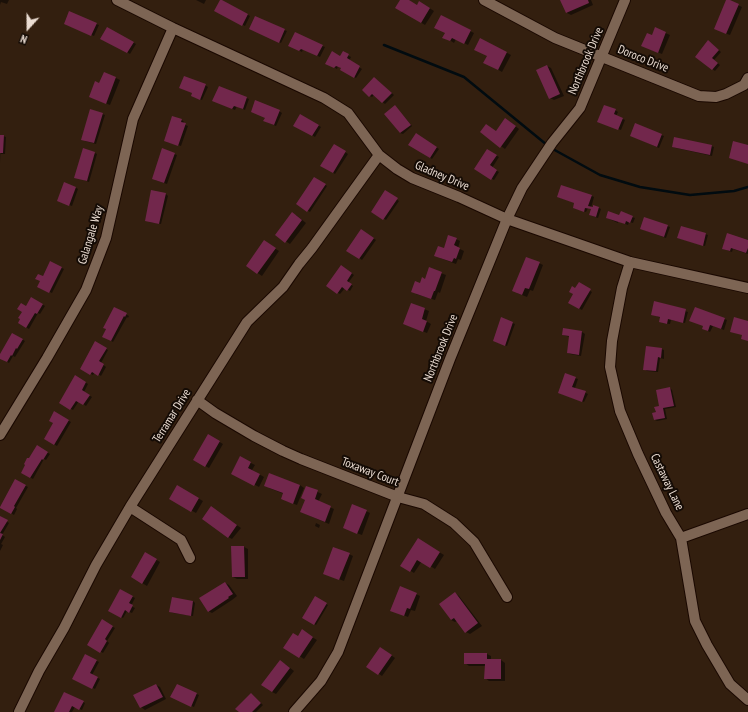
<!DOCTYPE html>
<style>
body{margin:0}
#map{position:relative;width:748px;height:712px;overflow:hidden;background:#331f0f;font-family:"PT Sans Narrow",sans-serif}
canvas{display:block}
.north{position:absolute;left:8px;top:8px;width:40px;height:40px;-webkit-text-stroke:3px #140b05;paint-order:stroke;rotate:201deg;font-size:11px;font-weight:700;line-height:16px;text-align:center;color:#ebddd3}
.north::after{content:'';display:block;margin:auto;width:14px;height:18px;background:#ebddd3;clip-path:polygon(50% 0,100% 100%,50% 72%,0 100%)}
</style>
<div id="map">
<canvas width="748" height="712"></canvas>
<div class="north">N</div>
</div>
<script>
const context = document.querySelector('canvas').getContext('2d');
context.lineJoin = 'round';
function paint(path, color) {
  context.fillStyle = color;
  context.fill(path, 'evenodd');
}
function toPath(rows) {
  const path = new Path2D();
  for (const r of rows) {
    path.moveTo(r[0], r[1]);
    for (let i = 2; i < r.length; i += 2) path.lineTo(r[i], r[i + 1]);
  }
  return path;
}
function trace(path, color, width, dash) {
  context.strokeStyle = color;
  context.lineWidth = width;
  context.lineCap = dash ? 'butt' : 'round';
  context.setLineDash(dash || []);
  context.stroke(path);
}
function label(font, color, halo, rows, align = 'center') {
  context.font = font + ' "PT Sans Narrow",sans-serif';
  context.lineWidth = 4;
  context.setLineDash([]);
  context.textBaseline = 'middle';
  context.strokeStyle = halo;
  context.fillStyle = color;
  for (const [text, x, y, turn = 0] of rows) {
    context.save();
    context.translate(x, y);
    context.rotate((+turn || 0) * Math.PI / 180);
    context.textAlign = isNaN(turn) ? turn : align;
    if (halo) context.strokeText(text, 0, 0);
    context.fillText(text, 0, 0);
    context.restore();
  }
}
const shadow = toPath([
 [0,0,9,0,7,4,1,2,0,5],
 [196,0,207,0,206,0,204,4],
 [221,0,250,16,245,26,216,11],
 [402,0,407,0,417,6,420,2,434,11,425,25,397,8],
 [561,0,591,0,593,5,571,15,567,13],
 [727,0,742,7,730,35,719,31],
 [96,24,99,25,94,36,67,25],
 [107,28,136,44,130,54,102,38],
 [656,29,670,35,662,54,647,48],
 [252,30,284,30,287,31,281,43],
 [470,31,474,33,468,45,456,39,454,43,448,39],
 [481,39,511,55,502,72,485,62,488,56],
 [711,43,721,52,714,60,720,65,715,71,696,57],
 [289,45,322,46,325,47,320,57,303,49,302,52],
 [343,53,351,57,349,61,362,69,356,78,341,70,342,68,338,66,337,69,327,63,341,57],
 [547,66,551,68,564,96,554,100,550,98],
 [116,78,120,80,110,105,90,97,100,84],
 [377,80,394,95,385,104,374,95,372,97,370,96],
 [205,85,208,87,202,100,194,97,193,93],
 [219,87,249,99,245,110,237,106,235,110,216,102],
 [395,106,397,108,412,126,403,134,400,133],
 [615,110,618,112,616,116,625,120,621,130,601,123],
 [279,111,282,113,276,126,267,122,266,118],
 [102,114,105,115,96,144,85,141],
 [300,115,321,127,315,137,295,125],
 [173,117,182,120,184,122,183,124,188,126,181,146,167,142],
 [509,121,519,129,505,149,481,132,497,132],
 [417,134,439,149,432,159,410,144],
 [661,135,664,136,659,148,634,137],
 [0,136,3,136,6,137,5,154,1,154,1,163],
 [334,145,348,154,335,174,322,165],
 [711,146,714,147,712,156,676,148,673,147],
 [487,150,499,157,492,168,499,172,494,180,475,169],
 [95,153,97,154,89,182,78,178],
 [174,154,177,155,167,184,155,180],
 [315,178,327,186,310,212,297,204],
 [75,187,78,189,72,206,61,202],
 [386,192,399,201,386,220,373,211],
 [166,194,168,196,161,224,149,222],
 [592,196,594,197,591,208,599,208,601,209,598,218,590,215,592,209,588,208,586,212,576,209,574,208,575,203,558,197],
 [296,215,306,223,290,244,276,235],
 [632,217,635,218,633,223,629,222,628,225,618,221,618,223,607,218],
 [667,226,670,227,666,238,644,230],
 [681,227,708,235,705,246,678,238],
 [361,230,376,240,362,260,348,250],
 [456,239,460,241,458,248,464,251,461,260,458,259,456,264,440,258,444,249],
 [748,241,748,254,733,249,732,252,723,249],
 [268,244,279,251,262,276,247,266],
 [50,262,64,269,52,293,38,286],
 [539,263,543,265,533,291,530,290,527,297,517,293],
 [342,266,354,275,348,283,353,286,350,291,345,288,340,294,338,293],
 [430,269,446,275,440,293,438,292,435,300,416,294,420,284,426,280],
 [579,284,592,292,582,310,569,303],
 [32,298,45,306,40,314,38,313,29,329,19,323,26,307],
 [655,302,688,312,685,323,671,320,670,324,662,323,661,318,652,314],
 [411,304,429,311,426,321,431,324,427,333,404,324],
 [115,308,129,316,128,318,127,317,113,342,103,336],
 [695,308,727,320,724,330,713,326,710,332,706,330],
 [502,319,515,324,507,346,496,342],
 [564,329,582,332,585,334,581,356,570,354,568,353,570,337,563,335],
 [13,334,25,341,15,357,13,356,9,363,0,357,0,356],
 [96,343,108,350,101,363,106,367,101,376,95,372,93,375,81,368],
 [661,349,664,350,664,359,660,358,658,372,647,371,644,369],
 [75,376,88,384,84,392,92,397,86,406,79,401,73,410,60,403],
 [575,378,578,379,575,388,588,394,584,402,562,394],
 [670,388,672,390,676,407,665,409,667,419,657,421,655,420,657,413],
 [54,413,71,422,57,446,45,439,54,423],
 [208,435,223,444,209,468,194,460],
 [37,447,50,454,46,460,44,459,33,479,22,473],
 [241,458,255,465,252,470,264,477,259,487,233,473],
 [15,480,28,487,16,508,17,509,14,515,1,507],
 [300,485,304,488,297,505,286,501,284,494,269,488],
 [178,487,203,501,196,513,170,499],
 [307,487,322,494,318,502,334,509,329,524,301,512,306,500],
 [215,510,241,528,232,539,228,537],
 [366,511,370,513,362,535,348,530],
 [0,517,9,523,2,535,5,537,1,544,3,545,0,551],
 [316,523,320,525,319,528,315,526],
 [418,539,444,555,435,569,422,561,414,573,401,565],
 [244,547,248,549,248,579,237,579,233,577],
 [145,553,160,562,147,586,132,577],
 [349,554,353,556,344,581,328,575],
 [225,583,229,585,237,596,232,600,212,613,208,611],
 [120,590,135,598,131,606,135,608,132,613,127,611,123,618,109,611],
 [455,593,459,596,482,626,470,634,466,632,457,621,455,622,451,620],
 [416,594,420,596,415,611,411,610,408,617,396,612],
 [315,598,328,605,316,625,303,617],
 [193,601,195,603,193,616,173,613,170,612],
 [102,621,115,628,107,641,109,643,103,653,89,645],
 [302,631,317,640,304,659,285,647,298,637],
 [384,650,395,658,382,676,379,674],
 [487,654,491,656,491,660,501,660,505,663,505,681,489,681,485,678,486,666,469,666,465,663],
 [85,655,99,662,92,675,100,679,95,689,73,678],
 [285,664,294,671,276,694,272,692],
 [156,685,160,687,166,699,145,710,141,707],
 [177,685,199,695,194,707,174,698],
 [65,693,85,703,82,710,75,707,72,712,56,712],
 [251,694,263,705,256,712,240,712]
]);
const stream = toPath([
 [384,45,464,77,547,145],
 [551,148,600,175,640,187,690,195,734,191,748,187]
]);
const building = toPath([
 [220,0,222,0,248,14,242,26,214,11],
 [400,0,409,0,417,5,419,1,430,8,421,23,395,8],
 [560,0,588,0,589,3,566,13],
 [726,0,730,0,739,4,726,34,714,29],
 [69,11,97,23,91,36,64,24],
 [441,15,471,30,464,44,452,38,450,41,442,38,445,33,434,28],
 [255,16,285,29,279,43,249,29],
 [107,27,134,42,127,53,100,39],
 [655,27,666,32,658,53,641,46,647,33,652,35],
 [295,32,323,45,317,56,301,49,299,51,288,46],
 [480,38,507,52,498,70,483,63,487,56,474,50],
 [708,40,719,50,712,58,718,63,712,70,695,57],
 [332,51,340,56,343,51,349,54,347,58,360,66,354,78,340,70,341,68,336,66,334,68,325,64],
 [547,65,560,94,549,99,536,70],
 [104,72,116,77,106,104,89,97,95,81,99,83],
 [184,76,206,84,200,100,191,96,192,93,179,88],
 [374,77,392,93,382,103,372,94,369,97,362,90],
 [219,86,247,97,243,109,234,106,232,109,212,101],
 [255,100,280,110,274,125,263,121,265,118,251,112],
 [395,105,411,125,400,133,384,114],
 [604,105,616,109,614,114,623,118,618,130,597,122],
 [90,109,103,113,94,143,81,140],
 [300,114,319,125,312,136,293,126],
 [172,116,182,119,181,122,186,123,178,146,164,141],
 [505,118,516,126,500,148,480,132,486,124,496,131],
 [635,123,662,134,657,147,630,136],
 [416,133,437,147,430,158,408,145],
 [0,135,4,135,3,153,0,153],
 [674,137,712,145,710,155,672,147],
 [733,141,748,145,748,164,729,158],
 [334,144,346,151,333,173,320,166],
 [83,148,95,152,87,181,74,178],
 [162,148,175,153,164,183,152,179],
 [487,149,497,155,490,165,497,170,491,180,474,169],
 [314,177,326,184,307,212,296,204],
 [64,182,76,187,69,206,57,201],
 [561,185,592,195,588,206,593,207,593,205,599,207,596,217,589,215,591,209,585,208,584,212,573,208,574,203,557,197],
 [151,190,166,193,159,224,145,221],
 [385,190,398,198,383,220,371,212],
 [608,211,619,215,621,211,633,216,630,223,626,221,625,224,606,218],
 [292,212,302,220,285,243,275,235],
 [644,217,668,225,664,237,640,229],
 [681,226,706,233,703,246,677,238],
 [361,229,374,238,359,259,346,251],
 [727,233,748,240,748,248,746,253,731,248,730,251,722,249],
 [448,235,457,238,454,245,460,248,456,259,454,258,452,262,434,256,438,246,444,248],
 [264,240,276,248,257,274,246,266],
 [526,257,540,262,529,289,525,288,522,295,512,291],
 [50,261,62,267,49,293,37,287,40,281,35,279,38,274,43,276],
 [341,265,352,273,347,281,352,284,347,291,342,287,337,294,326,286],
 [429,267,442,272,435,291,434,291,431,299,411,292,415,281,420,283,422,277,425,279],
 [579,282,591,289,579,309,568,303,573,294,569,292,572,286,575,288],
 [31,297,43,304,37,314,35,313,26,328,18,323,20,319,18,318,22,312,17,309,21,303,26,306],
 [654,301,686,309,683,323,668,319,667,324,659,322,660,317,651,315],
 [411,303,425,308,422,319,427,321,423,332,403,324],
 [114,307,127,313,125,317,124,316,111,341,102,337,106,329,103,328],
 [695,307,725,318,721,329,710,325,708,331,702,329,703,326,689,321],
 [501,317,513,322,505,346,493,341],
 [734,317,748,321,748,341,741,339,742,335,730,332],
 [563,328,582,331,579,355,567,353,569,336,562,335],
 [12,333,23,339,17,349,16,348,12,356,11,355,7,362,0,359,0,354],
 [95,341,107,348,99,361,104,364,98,376,92,372,90,375,80,369],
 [646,346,662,348,661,358,658,357,656,371,643,370],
 [565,373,576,377,572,387,586,391,582,402,558,393],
 [75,375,86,382,82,390,90,395,83,405,76,401,70,410,59,403],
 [670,387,674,406,663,408,665,418,654,420,652,413,656,412,654,407,659,406,656,390],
 [54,411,69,420,54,445,44,439,53,423,49,421],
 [208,434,220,441,205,467,193,460],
 [37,445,48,452,43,460,42,459,30,478,21,473,25,465,24,464,27,458,29,458],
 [240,456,251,462,248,468,260,474,254,486,231,474],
 [269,473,300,485,293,504,281,499,283,493,264,486],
 [15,479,26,485,14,506,15,507,11,514,0,508,0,507],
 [177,485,199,498,191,512,169,499],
 [306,486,318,490,315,499,331,506,325,522,300,512,305,500,301,498],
 [352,504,367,510,357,534,343,528],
 [211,506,237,525,228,538,202,519],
 [0,516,8,520,0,533,3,534,0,540],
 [418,538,440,552,430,568,417,560,410,572,400,566],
 [231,546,244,546,245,577,232,577],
 [333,547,350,553,339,580,323,574],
 [145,552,157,559,142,584,131,577],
 [225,582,233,594,228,597,229,598,208,612,199,598],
 [400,586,417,593,410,609,407,608,404,616,390,611],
 [120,589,133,596,129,603,133,605,129,613,125,610,121,618,108,611],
 [455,592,478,623,465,633,454,618,451,620,439,604],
 [315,596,327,603,314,625,302,618],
 [172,597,193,601,191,616,169,612],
 [102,619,113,626,105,639,107,641,100,653,87,645],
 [302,629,313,637,299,658,283,648,293,633,298,636],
 [380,647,392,655,378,675,366,667],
 [464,653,487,653,487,659,501,659,501,679,484,679,485,664,464,664],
 [85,654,97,660,90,673,98,677,92,689,72,679],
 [280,660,290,668,272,692,261,685],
 [156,684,163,697,140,708,133,695],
 [177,684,197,693,191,707,170,697],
 [64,692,84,701,79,710,72,706,69,712,54,712],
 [251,693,261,703,252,712,239,712,235,709]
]);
const minor = toPath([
 [117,0,173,28,324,98,348,113,379,155,397,169,412,178,459,197,507,219,630,262,748,288],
 [484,0,555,38,699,96,716,97,726,94,744,85,748,78],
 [630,262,622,288,612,341,610,367,620,411,638,454,666,513,681,538,695,621,707,645,730,684,748,700],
 [197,400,215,413,254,436,283,451,301,459,398,497,424,504,454,523,474,542,507,597],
 [0,435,47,358,86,290,106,238,133,119,173,28],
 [130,507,181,540,190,558],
 [681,538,748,514],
 [19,712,39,671,64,628,96,565,130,507,247,322,283,287,299,264,312,248,379,155],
 [294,712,321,681,338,652,450,359,507,219,522,188,552,143,580,108,625,0]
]);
const streetNames = [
 ["Doroco Drive",643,59,22],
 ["Northbrook Drive",586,61,-67],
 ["Gladney Drive",442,176,23],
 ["Galangale Way",91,235,-73],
 ["Northbrook Drive",441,348,-68],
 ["Terramar Drive",172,416,-58],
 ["Toxaway Court",370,472,21],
 ["Castaway Lane",667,482,64]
];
paint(shadow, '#0007');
trace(stream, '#010b10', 2.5);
paint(building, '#72274c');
trace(minor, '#1a0800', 12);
trace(minor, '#7d6554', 10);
label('12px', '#ebddd3', '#140b05', streetNames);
</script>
